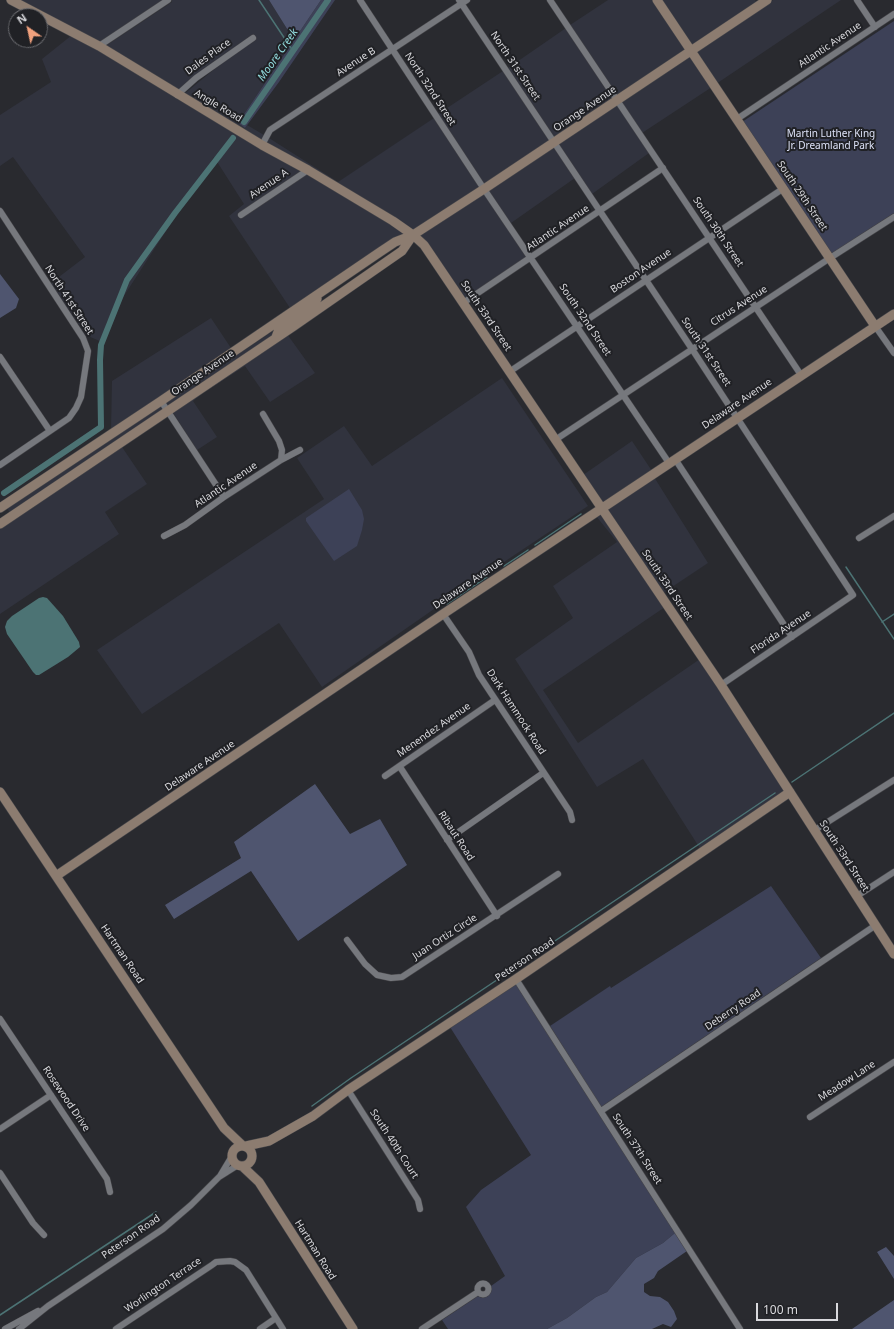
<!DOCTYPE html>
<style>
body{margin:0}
#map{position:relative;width:894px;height:1329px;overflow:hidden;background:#292a2f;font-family:"Noto Sans",sans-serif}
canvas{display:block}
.north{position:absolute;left:8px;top:8px;width:40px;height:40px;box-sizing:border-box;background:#202125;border:1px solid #6a6b6f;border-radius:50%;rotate:326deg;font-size:11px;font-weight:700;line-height:16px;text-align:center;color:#d9d9dd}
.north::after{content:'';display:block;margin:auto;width:14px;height:18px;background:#f1a17d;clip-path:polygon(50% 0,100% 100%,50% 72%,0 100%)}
.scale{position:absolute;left:756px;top:1303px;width:82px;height:18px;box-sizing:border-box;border:2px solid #d9d9dd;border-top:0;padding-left:5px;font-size:12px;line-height:14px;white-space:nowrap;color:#d9d9dd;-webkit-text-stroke:3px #202125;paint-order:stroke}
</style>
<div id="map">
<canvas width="894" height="1329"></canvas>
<div class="north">N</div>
<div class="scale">100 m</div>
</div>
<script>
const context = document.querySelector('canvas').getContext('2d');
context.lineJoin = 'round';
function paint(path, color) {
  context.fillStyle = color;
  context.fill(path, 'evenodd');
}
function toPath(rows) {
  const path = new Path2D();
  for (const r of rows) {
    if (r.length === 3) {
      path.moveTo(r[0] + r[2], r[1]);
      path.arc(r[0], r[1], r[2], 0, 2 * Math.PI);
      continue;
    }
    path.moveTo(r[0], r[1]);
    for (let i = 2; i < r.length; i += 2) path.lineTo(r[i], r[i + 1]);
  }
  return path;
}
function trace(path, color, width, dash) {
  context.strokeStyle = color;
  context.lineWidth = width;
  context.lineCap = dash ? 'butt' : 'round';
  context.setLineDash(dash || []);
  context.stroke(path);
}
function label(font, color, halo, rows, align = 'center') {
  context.font = font + ' "Noto Sans",sans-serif';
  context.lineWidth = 4;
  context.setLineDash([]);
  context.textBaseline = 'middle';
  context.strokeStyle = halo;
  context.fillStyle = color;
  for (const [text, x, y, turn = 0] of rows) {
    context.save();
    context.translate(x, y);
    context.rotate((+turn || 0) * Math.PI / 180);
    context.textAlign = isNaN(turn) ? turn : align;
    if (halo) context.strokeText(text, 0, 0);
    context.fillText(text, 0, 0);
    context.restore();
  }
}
const built = toPath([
 [18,0,163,0,98,43],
 [172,0,269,0,294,40,238,123,245,128,247,125,264,135,261,141,183,95,223,62,220,57,177,91,104,47,172,2],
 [608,0,654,0,686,50,618,96,570,25],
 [660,0,755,0,757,3,691,46],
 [773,0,841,0,716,84,695,52],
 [566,28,613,100,555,138,508,68],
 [72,35,97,49,177,99,302,170,237,214,240,219,309,173,407,234,317,290,316,289,315,291,290,308,229,216,244,204,214,157,107,322,104,343,86,335,51,283,85,257,13,157,0,166,0,115,51,82,42,59],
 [690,55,712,87,642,133,621,102],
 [503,71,550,141,485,185,438,114],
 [617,105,649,153,592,194,558,143],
 [434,118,480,188,413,231,266,144,269,138,338,182],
 [554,147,575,178,511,223,488,190],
 [484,193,527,257,464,299,418,235],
 [211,318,231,348,111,430,112,381],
 [275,330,273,336,168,406,166,402],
 [287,334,315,373,270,402,245,366,203,393,193,401,217,437,197,450,172,411],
 [502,378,588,506,447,600,322,687,279,623,142,714,97,650,324,499,297,458,344,426,372,466],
 [161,405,164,409,10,513,7,508],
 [167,414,168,416,122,447,147,484,105,512,119,534,0,614,0,528],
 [632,441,652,471,603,504,583,475],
 [654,477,708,563,663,593,607,509],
 [602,512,665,607,543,690,578,743,700,659,786,791,701,850,643,759,597,787,515,659,573,618,553,586,617,542,596,516]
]);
const green = toPath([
 [321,0,335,0,279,82,245,128,238,123],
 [894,21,894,213,831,254,742,122],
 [349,489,362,510,364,519,362,530,357,546,334,561,306,521,306,518],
 [771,886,821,958,601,1107,550,1026,610,986,611,988],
 [516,984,675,1233,663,1243,636,1258,607,1292,596,1297,567,1318,547,1329,448,1329,442,1320,478,1296,482,1298,488,1296,491,1292,491,1286,505,1276,466,1207,481,1190,531,1155,450,1027]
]);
const forest = toPath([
 [269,0,321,0,294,40],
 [0,274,19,299,16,308,0,318],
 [315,784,350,834,380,819,407,865,298,941,251,871,174,919,165,905,241,858,234,842],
 [675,1233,687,1251,658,1271,654,1278,644,1284,644,1292,650,1296,660,1297,668,1302,674,1311,677,1319,671,1327,663,1324,652,1329,547,1329,567,1318,596,1297,607,1292,636,1258,663,1243],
 [886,1247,894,1256,894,1279,877,1252],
 [894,1300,894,1329,852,1329]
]);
const water = toPath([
 [43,597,47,598,63,616,79,642,80,647,68,657,39,675,36,675,33,672,7,634,5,627,7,621,12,616,39,598]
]);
const stream = toPath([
 [259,0,293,51],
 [535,545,581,514],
 [504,566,528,550],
 [846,567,894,639],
 [447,604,487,577],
 [882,622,894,614],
 [792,782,894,713],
 [312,1106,351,1078,775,793],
 [0,1315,156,1212]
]);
const canal = toPath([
 [244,122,328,0],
 [4,493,101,427,100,360,101,345,127,280,175,213,233,138]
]);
const street = toPath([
 [360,0,484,189,669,463],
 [459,0,692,349,853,595,721,685],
 [550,0,801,375],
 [857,0,875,27],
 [99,46,168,0],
 [177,95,196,78,253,38],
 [737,119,894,14],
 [262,145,270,130,467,0],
 [0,211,83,338,88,351,81,397,76,408,69,418,0,465],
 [241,215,308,170],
 [463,303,663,168],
 [875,326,894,353],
 [0,357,50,431],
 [509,372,784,188],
 [161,401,224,497],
 [263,414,279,441,282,450,281,460],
 [555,440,830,258,894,217],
 [675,459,792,637],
 [164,536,185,525,224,497,281,460,300,450],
 [859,538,894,516],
 [443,614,469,652,479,675,570,812,572,820],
 [400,767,497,916],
 [385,776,495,700],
 [815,830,894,780],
 [447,840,543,773],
 [857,896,894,872],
 [347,940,365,964,377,975,391,978,402,977,558,874],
 [516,979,740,1329],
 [0,1019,107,1179,110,1192],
 [348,1090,418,1200,420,1209],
 [601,1111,876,925],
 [810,1117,894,1062],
 [0,1129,51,1095],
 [0,1173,33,1223,44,1235],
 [220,1176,232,1156],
 [483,1289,5.5],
 [5,1329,38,1311],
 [19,1329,48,1306,163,1229,191,1205,219,1177,238,1165],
 [116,1329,212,1265,216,1262,230,1261,235,1262,246,1270,283,1329],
 [260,1329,276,1318],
 [422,1329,478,1292]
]);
const secondary = toPath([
 [11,0,99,46,262,145,308,170,393,221,413,235,424,245,721,685,894,954],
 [657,0,875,326],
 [276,337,279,329,282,326,311,306,317,299,317,296],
 [0,508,161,401,380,252,395,242,413,235,484,189,767,0],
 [0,524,294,326,402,251,413,235],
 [0,792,224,1128,243,1146],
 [56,876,443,614,894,314],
 [242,1156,10],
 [246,1146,269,1141,313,1116,348,1090,516,979,790,792],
 [242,1166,259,1182,353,1329]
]);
const streetNames = [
 ["Atlantic Avenue",830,45,-34],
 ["Dales Place",208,57,-36],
 ["Avenue B",356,62,-33],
 ["North 31st Street",515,66,56],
 ["North 32nd Street",430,89,57],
 ["Angle Road",218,106,31],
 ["Orange Avenue",585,109,-34],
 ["Avenue A",269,184,-34],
 ["South 29th Street",802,196,56],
 ["Atlantic Avenue",558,228,-34],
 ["South 30th Street",718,232,56],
 ["Boston Avenue",641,271,-34],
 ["North 41st Street",69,300,57],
 ["Citrus Avenue",739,306,-33],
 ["South 33rd Street",486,316,56],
 ["South 32nd Street",585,320,56],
 ["South 31st Street",706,352,56],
 ["Orange Avenue",203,373,-34],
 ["Delaware Avenue",737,404,-34],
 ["Atlantic Avenue",226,485,-34],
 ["Delaware Avenue",468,584,-34],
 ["South 33rd Street",667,585,56],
 ["Florida Avenue",781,632,-34],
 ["Dark Hammock Road",516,712,57],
 ["Menendez Avenue",434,730,-35],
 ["Delaware Avenue",200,766,-34],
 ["Ribaut Road",456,836,57],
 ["South 33rd Street",844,856,57],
 ["Juan Ortiz Circle",445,937,-33],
 ["Hartman Road",122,954,56],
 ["Peterson Road",525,960,-34],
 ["Deberry Road",733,1010,-34],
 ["Meadow Lane",847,1081,-33],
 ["Rosewood Drive",66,1099,56],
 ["South 40th Court",394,1144,57],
 ["South 37th Street",637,1149,57],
 ["Peterson Road",131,1237,-35],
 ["Hartman Road",315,1250,58],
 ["Worlington Terrace",163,1285,-34]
];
const parkNames = [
 ["Martin Luther King",831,134],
 ["Jr. Dreamland Park",831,146]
];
const waterNames = [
 ["Moore Creek",278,55,-55]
];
paint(built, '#31333e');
paint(green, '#3d4157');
paint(forest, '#4f556f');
paint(water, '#4c7374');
trace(stream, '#4c7374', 1.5);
trace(canal, '#4c7374', 6);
trace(street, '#46464a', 7);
trace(secondary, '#46464a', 10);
trace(street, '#76787d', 6);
trace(secondary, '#8c7c70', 9);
label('10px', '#d9d9dd', '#202125', streetNames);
label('10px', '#dde2f7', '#202125', parkNames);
label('italic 11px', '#92dddf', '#202125', waterNames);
</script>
